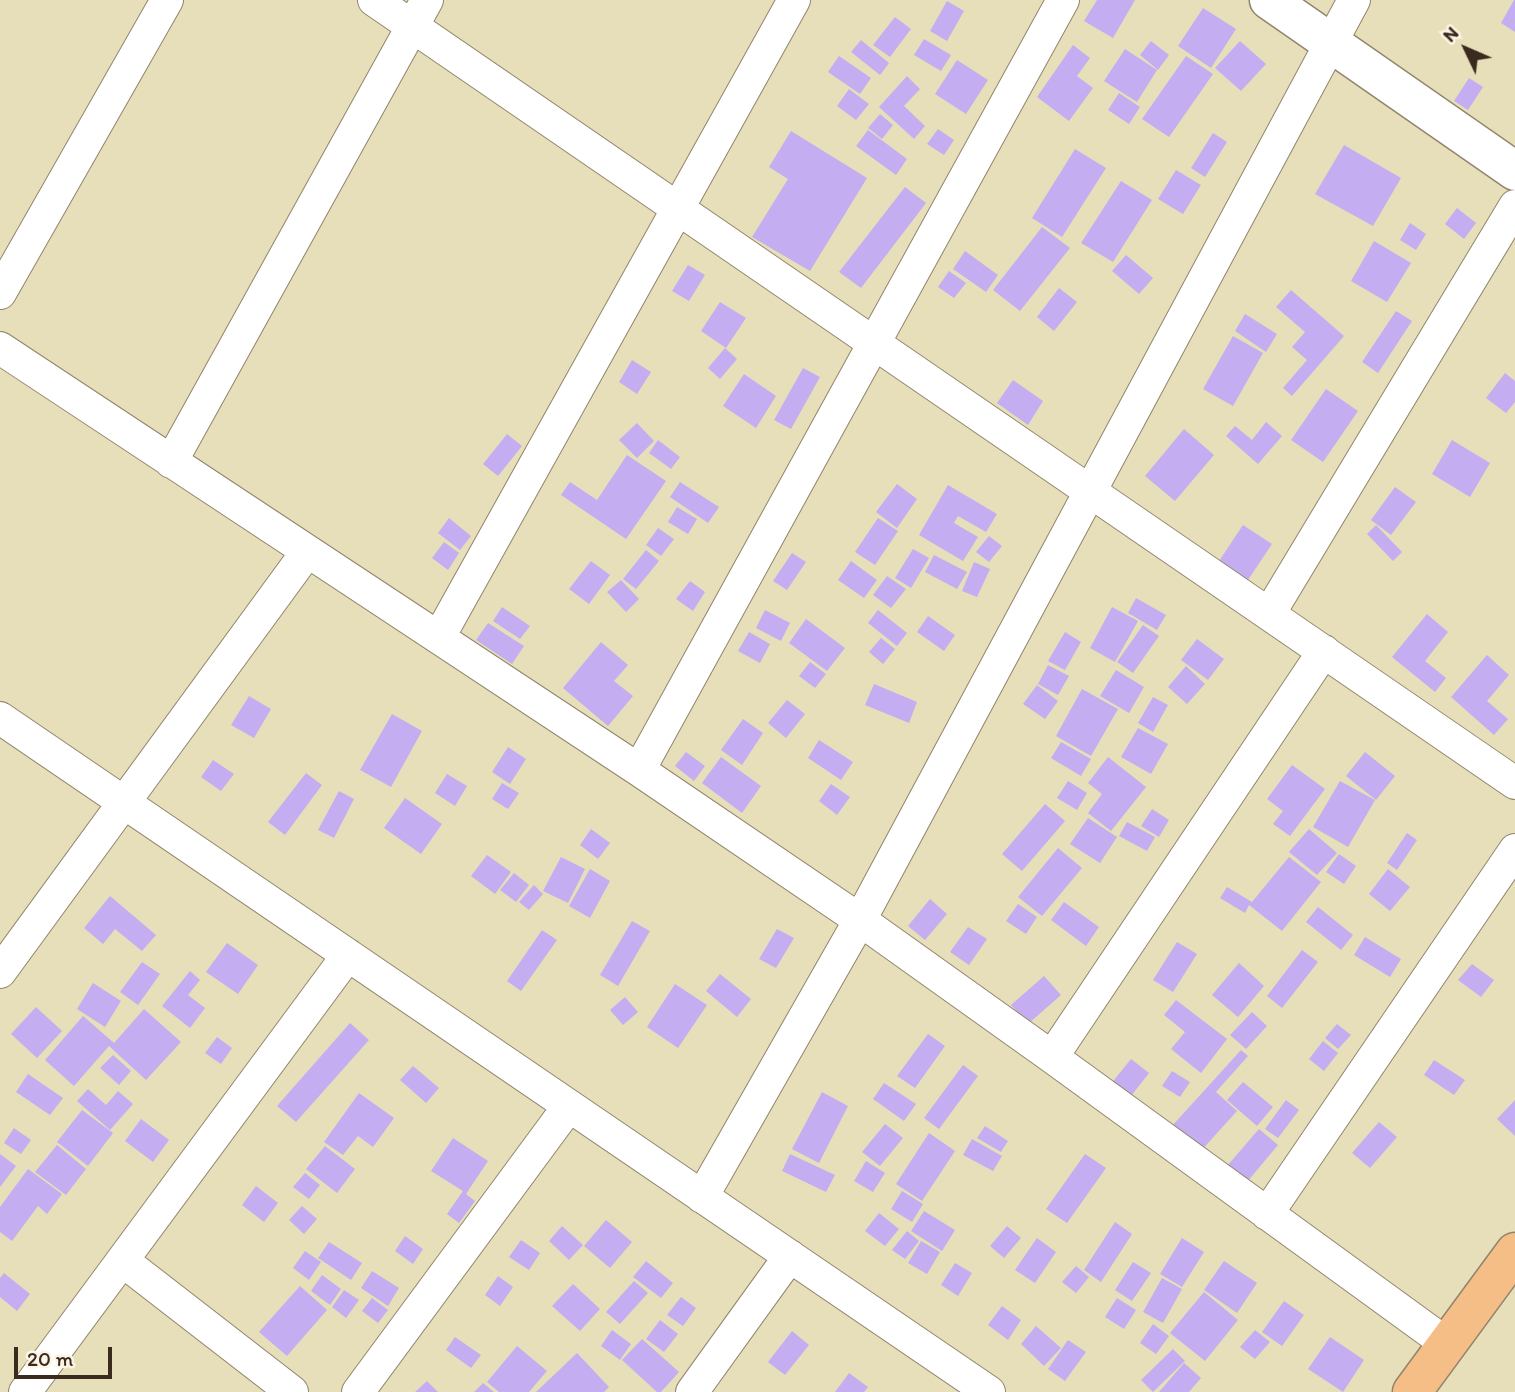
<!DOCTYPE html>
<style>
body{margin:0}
#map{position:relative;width:1515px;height:1392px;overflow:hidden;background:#e7dfba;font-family:Itim,sans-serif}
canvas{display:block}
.north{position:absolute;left:1431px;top:14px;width:70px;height:70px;-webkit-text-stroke:5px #fcf5e5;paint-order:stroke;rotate:314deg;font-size:19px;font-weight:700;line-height:28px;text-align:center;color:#3b2a1e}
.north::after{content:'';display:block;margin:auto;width:24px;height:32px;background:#3b2a1e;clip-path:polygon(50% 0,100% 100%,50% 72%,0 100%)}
.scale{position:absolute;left:14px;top:1347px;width:98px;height:32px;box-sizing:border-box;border:4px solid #3b2a1e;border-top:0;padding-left:9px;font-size:21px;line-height:24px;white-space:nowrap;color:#3b2a1e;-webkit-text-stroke:5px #fcf5e5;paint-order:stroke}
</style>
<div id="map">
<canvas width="1515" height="1392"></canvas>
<div class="north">N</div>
<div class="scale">20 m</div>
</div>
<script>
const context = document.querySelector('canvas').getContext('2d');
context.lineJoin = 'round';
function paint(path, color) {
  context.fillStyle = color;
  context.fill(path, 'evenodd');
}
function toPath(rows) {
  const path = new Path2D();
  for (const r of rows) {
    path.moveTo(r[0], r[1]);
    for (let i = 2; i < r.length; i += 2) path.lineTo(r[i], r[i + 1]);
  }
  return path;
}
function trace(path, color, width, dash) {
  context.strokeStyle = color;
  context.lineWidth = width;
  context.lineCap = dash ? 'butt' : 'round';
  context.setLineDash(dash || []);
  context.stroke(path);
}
const building = toPath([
 [1097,0,1135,0,1113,38,1084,21],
 [1514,0,1515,0,1515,32,1501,23],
 [947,1,964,11,947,41,930,31],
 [1203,8,1236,29,1211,68,1178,46],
 [895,17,911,29,890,57,873,45],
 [924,39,951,55,941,71,914,55],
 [861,40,889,63,880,75,851,52],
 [1151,41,1169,55,1158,70,1140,55],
 [1240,41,1266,64,1241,91,1215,68],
 [1073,45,1090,58,1077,76,1093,88,1069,121,1037,97],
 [1125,49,1157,70,1137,102,1104,81],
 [839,56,871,78,860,94,828,72],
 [1186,56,1213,74,1169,137,1142,119],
 [957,60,988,80,966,114,935,94],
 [907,76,920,89,904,106,925,126,914,139,879,107],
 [1469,78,1483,87,1468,110,1454,101],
 [849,89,869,104,856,120,837,106],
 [1119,93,1140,107,1129,124,1108,110],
 [880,114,893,125,882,139,868,128],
 [938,129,954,140,944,155,927,144],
 [868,130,907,159,896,175,856,146],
 [791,131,867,178,810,271,752,237,788,179,769,167],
 [1213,133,1227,142,1205,177,1191,168],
 [1344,145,1401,178,1373,226,1315,194],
 [1075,149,1106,168,1062,237,1032,218],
 [1176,170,1201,185,1183,214,1158,199],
 [1121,181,1152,200,1113,262,1081,243],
 [905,187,926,203,861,288,839,272],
 [1457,208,1476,223,1464,239,1445,224],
 [1410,223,1426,234,1416,250,1400,240],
 [1042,227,1070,248,1020,311,993,290],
 [1374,241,1411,263,1387,302,1351,281],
 [965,251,998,275,986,292,953,269],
 [1126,255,1153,278,1139,294,1112,271],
 [688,265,705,275,689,301,672,291],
 [949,271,966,283,954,298,938,287],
 [1059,288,1077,302,1054,331,1037,317],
 [1291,290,1344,336,1292,396,1283,388,1307,360,1292,347,1305,332,1276,307],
 [720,302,746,318,726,348,701,331],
 [1396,311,1412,321,1378,373,1362,362],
 [1245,314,1277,334,1266,352,1235,331],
 [1233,336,1263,353,1233,406,1203,389],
 [725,348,737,359,720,379,708,368],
 [632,360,651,372,637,394,619,382],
 [803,368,820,377,791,429,774,420],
 [1505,373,1515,381,1515,402,1506,413,1486,398],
 [744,374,776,396,756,428,723,406],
 [1013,380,1043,401,1028,425,997,403],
 [1326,389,1358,411,1323,462,1291,440],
 [1266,422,1282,436,1258,464,1226,436,1235,426,1252,440],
 [637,423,654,441,637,458,619,440],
 [1184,429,1214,455,1175,501,1145,476],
 [507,434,522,446,498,476,483,464],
 [658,440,680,457,671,469,649,453],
 [1452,440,1490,463,1470,497,1432,474],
 [627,455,666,481,626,539,561,495,570,482,597,500],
 [680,482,719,507,708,523,670,497],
 [897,484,917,499,897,528,876,512],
 [948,485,997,514,986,532,958,516,954,523,978,537,963,561,919,535],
 [1395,487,1416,502,1391,535,1371,520],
 [677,507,697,519,688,534,668,522],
 [449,518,471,536,460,550,438,533],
 [878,518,898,531,875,565,855,552],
 [1243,525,1272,544,1248,580,1219,561],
 [1376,525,1402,552,1393,561,1367,534],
 [658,528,674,539,661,556,646,545],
 [989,536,1002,546,989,562,976,552],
 [444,542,459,553,448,570,432,558],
 [913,549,929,558,911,588,895,578],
 [646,550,659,561,636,589,623,579],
 [792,553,806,562,787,590,773,581],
 [934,555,967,572,957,589,925,572],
 [591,561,610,575,589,604,569,589],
 [851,561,877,580,864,598,838,580],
 [974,562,990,569,977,597,962,591],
 [887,576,906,589,891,608,873,595],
 [621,580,639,599,626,612,607,592],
 [690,581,705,592,693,611,676,599],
 [1136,598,1166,615,1157,630,1128,613],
 [502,607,530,626,520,639,493,621],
 [1112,607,1138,621,1115,662,1090,648],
 [765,610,790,623,781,641,756,628],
 [878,610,907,633,897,646,868,623],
 [1427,614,1448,632,1425,661,1446,678,1435,692,1392,657],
 [928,616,955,635,944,651,917,632],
 [806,619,845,648,827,671,789,643],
 [488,623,524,646,512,664,476,640],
 [1143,625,1159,636,1133,673,1117,662],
 [749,632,770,644,760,663,738,651],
 [1065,632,1081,642,1065,670,1048,661],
 [881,638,895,649,883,664,869,652],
 [1197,639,1224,659,1208,680,1181,660],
 [601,642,628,665,614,681,633,696,608,726,563,688],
 [1487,655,1509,675,1487,701,1508,719,1494,735,1451,697],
 [810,662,826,674,815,688,799,676],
 [1048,665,1069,676,1058,695,1038,684],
 [1186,666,1205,684,1187,704,1168,687],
 [1116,670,1144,687,1129,713,1100,696],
 [874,684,917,702,909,723,865,705],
 [1037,685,1058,701,1045,719,1023,704],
 [1082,689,1118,709,1091,756,1056,736],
 [249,696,271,709,254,738,231,725],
 [1153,697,1168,705,1153,732,1138,723],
 [787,700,805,714,786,738,768,723],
 [392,714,422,731,391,787,360,770],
 [743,719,763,733,742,765,721,750],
 [1138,728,1168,744,1151,774,1121,757],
 [819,740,853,762,841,780,808,758],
 [1061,742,1091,759,1081,776,1051,758],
 [508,747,526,759,510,784,492,772],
 [686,752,705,766,694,781,675,766],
 [1365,752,1395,776,1376,800,1346,776],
 [721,757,761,786,742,813,702,783],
 [1108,757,1146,787,1111,831,1088,813,1102,794,1088,783],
 [213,760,234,774,221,791,201,777],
 [1292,765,1325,789,1290,836,1273,824,1283,811,1267,799],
 [306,773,322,785,285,835,268,822],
 [447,774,467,786,455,806,435,793],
 [1068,781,1087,793,1077,810,1057,798],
 [1340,781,1375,800,1348,847,1313,827],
 [502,783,519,793,508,809,492,799],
 [831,784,850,797,837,815,819,801],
 [339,791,354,799,334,838,318,830],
 [405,798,442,824,421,854,384,828],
 [1045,804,1065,821,1022,871,1002,854],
 [1152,809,1169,820,1159,837,1141,826],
 [1088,818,1117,837,1100,863,1070,844],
 [1127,822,1155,837,1147,851,1119,836],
 [591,829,610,843,598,859,580,845],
 [1309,829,1337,853,1317,875,1289,852],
 [1407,833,1417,840,1397,870,1387,863],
 [1058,848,1082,868,1042,916,1018,897],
 [1339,854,1356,866,1344,884,1326,872],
 [487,855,511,872,495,894,471,876],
 [561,857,585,869,568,903,543,891],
 [1289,857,1321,882,1282,931,1249,905,1245,913,1220,898,1227,887,1252,902],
 [590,869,610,881,590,918,569,906],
 [1388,869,1410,887,1390,911,1369,894],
 [514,873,529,885,516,902,500,890],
 [534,885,543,894,529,910,519,902],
 [110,896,156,935,142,951,115,929,103,944,84,928],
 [930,899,947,914,925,940,908,926],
 [1064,902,1099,927,1086,946,1051,920],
 [1018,904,1037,917,1026,934,1006,921],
 [1318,907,1353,935,1341,950,1306,922],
 [632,921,650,931,618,986,600,975],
 [968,927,987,939,969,965,950,952],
 [777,929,794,938,776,968,759,959],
 [542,930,557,940,521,991,507,981],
 [1365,937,1401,959,1390,977,1354,955],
 [1177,942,1197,954,1173,992,1153,980],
 [227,943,258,965,238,994,206,972],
 [1302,950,1318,962,1282,1008,1267,996],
 [142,962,160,974,138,1005,120,992],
 [1239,963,1264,986,1238,1017,1212,995],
 [1472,964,1494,980,1481,997,1458,980],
 [190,971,200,980,188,995,205,1008,190,1028,162,1006],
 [720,974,751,999,737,1017,706,991],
 [1044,976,1061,995,1028,1024,1011,1005],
 [93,983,121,1001,105,1027,77,1009],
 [675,984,707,1005,678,1048,647,1027],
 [625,997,638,1012,623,1025,610,1010],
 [1176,1000,1227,1039,1201,1073,1171,1049,1185,1032,1164,1015],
 [36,1007,62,1031,37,1058,11,1034],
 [144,1009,181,1042,146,1080,109,1046,74,1086,45,1060,83,1016,114,1043],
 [1252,1012,1267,1026,1246,1049,1230,1035],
 [350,1023,369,1040,296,1122,277,1106],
 [1337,1024,1351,1035,1338,1049,1325,1038],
 [928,1034,945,1046,915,1088,897,1076],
 [217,1037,232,1048,221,1064,205,1053],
 [1323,1041,1338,1053,1324,1071,1309,1059],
 [1241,1050,1248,1056,1216,1092,1237,1111,1190,1163,1162,1137],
 [113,1055,131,1071,119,1085,100,1068],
 [1131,1059,1149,1073,1128,1100,1110,1085],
 [1434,1060,1465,1080,1454,1095,1424,1075],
 [963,1065,978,1076,939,1129,924,1118],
 [413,1066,439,1088,426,1103,400,1080],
 [1172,1071,1190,1082,1180,1097,1162,1086],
 [28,1074,63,1098,50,1115,16,1092],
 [1243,1082,1273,1107,1257,1126,1227,1100],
 [884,1083,916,1104,904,1121,873,1099],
 [88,1089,106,1105,118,1091,133,1104,110,1130,77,1101],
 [822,1092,848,1106,819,1163,792,1149],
 [359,1093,394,1118,373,1147,358,1136,343,1155,324,1142],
 [1286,1100,1299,1110,1278,1138,1265,1129],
 [1515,1100,1515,1136,1497,1119],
 [82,1110,113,1133,88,1166,57,1142],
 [141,1119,169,1140,153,1162,125,1141],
 [1379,1122,1397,1137,1370,1168,1352,1153],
 [885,1124,903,1138,880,1166,862,1152],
 [985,1126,1008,1141,1001,1152,977,1138],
 [14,1128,31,1140,21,1154,4,1143],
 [1259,1129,1278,1145,1247,1182,1227,1166],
 [929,1133,955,1151,922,1201,896,1184],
 [453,1138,488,1161,466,1194,475,1201,459,1223,447,1214,463,1191,431,1171],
 [972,1139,1002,1156,993,1171,963,1155],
 [57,1145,86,1169,66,1195,35,1172],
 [325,1146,355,1169,337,1193,306,1169],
 [0,1154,16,1166,0,1187],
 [790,1154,835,1175,826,1192,782,1171],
 [1085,1154,1106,1168,1067,1223,1046,1209],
 [866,1161,885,1173,873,1192,854,1181],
 [28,1169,62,1194,47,1214,38,1206,12,1241,0,1232,0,1207],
 [305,1173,320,1185,309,1199,293,1187],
 [256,1186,278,1203,264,1222,242,1205],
 [902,1191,923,1204,912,1222,891,1209],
 [302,1206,317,1219,304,1234,289,1220],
 [924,1211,955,1230,942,1251,911,1231],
 [879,1213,899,1229,885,1246,865,1231],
 [606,1220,632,1242,610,1268,584,1246],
 [1115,1222,1132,1234,1101,1282,1084,1270],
 [562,1226,583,1245,569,1260,549,1241],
 [1007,1226,1021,1238,1004,1258,990,1246],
 [907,1231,919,1241,905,1259,892,1250],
 [405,1236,423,1249,413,1264,395,1251],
 [1037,1238,1056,1252,1035,1283,1015,1270],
 [1182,1238,1204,1252,1182,1287,1160,1274],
 [521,1240,540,1253,529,1270,509,1257],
 [921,1241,940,1252,927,1274,908,1263],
 [329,1242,362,1263,351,1280,318,1258],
 [305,1251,321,1262,309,1280,293,1268],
 [646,1261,673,1283,661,1298,633,1277],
 [1224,1261,1257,1283,1237,1313,1204,1290],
 [1133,1262,1151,1273,1132,1301,1115,1290],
 [955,1263,972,1273,958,1296,941,1285],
 [1076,1266,1089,1277,1076,1293,1062,1282],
 [372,1271,399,1288,388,1306,361,1288],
 [4,1273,30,1294,17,1311,0,1297,0,1278],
 [322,1275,341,1289,330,1305,311,1291],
 [498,1276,513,1287,500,1306,485,1295],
 [1162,1278,1182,1289,1163,1323,1143,1312],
 [634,1281,648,1293,620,1324,606,1312],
 [573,1284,600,1309,580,1331,552,1306],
 [300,1286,327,1310,287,1356,259,1332],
 [344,1290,359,1300,346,1318,332,1307],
 [1204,1292,1238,1320,1205,1361,1170,1333],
 [681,1297,696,1308,683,1326,667,1315],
 [372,1298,388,1310,378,1323,362,1311],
 [1117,1298,1136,1310,1124,1329,1105,1317],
 [1284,1301,1304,1315,1282,1346,1262,1332],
 [1002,1306,1021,1320,1008,1340,988,1325],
 [660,1320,678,1334,664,1352,646,1339],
 [1153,1324,1169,1336,1156,1354,1140,1343],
 [1036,1326,1061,1348,1044,1366,1021,1344],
 [612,1330,631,1344,620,1360,601,1346],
 [1255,1330,1270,1342,1255,1359,1240,1347],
 [792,1331,809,1345,785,1375,768,1362],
 [455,1337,481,1355,471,1368,446,1350],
 [1330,1337,1364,1360,1343,1392,1308,1369],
 [642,1339,679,1372,661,1392,657,1392,622,1360],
 [1068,1340,1086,1352,1065,1381,1048,1369],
 [517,1346,547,1371,529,1392,499,1392,487,1382],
 [1173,1349,1185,1361,1153,1392,1141,1380],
 [577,1353,609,1387,604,1392,536,1392],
 [1184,1363,1201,1378,1189,1392,1159,1392],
 [849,1373,868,1387,864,1392,835,1392],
 [427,1381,438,1392,415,1392],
 [483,1383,494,1392,474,1392]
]);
const minor = toPath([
 [374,0,1515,783],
 [0,293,167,0],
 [0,348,639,770,860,920,1052,1057,1447,1344],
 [171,462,427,0],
 [1269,614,1515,206],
 [439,637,794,0],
 [0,718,989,1392],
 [639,770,1063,0],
 [0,972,307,552],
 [1052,1057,1324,651],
 [702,1197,860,920,1354,0],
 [1267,1214,1515,850],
 [123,1261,292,1392],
 [25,1392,348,955],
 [358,1392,569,1106],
 [692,1392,790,1256]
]);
const tertiary = toPath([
 [1269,0,1515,171]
]);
const primary = toPath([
 [1412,1392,1515,1252]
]);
paint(building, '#c4adf1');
trace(minor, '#91846c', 34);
trace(tertiary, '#91846c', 41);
trace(primary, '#91846c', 41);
trace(minor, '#fff', 32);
trace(tertiary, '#fff', 38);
trace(primary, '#f6be87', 38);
</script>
